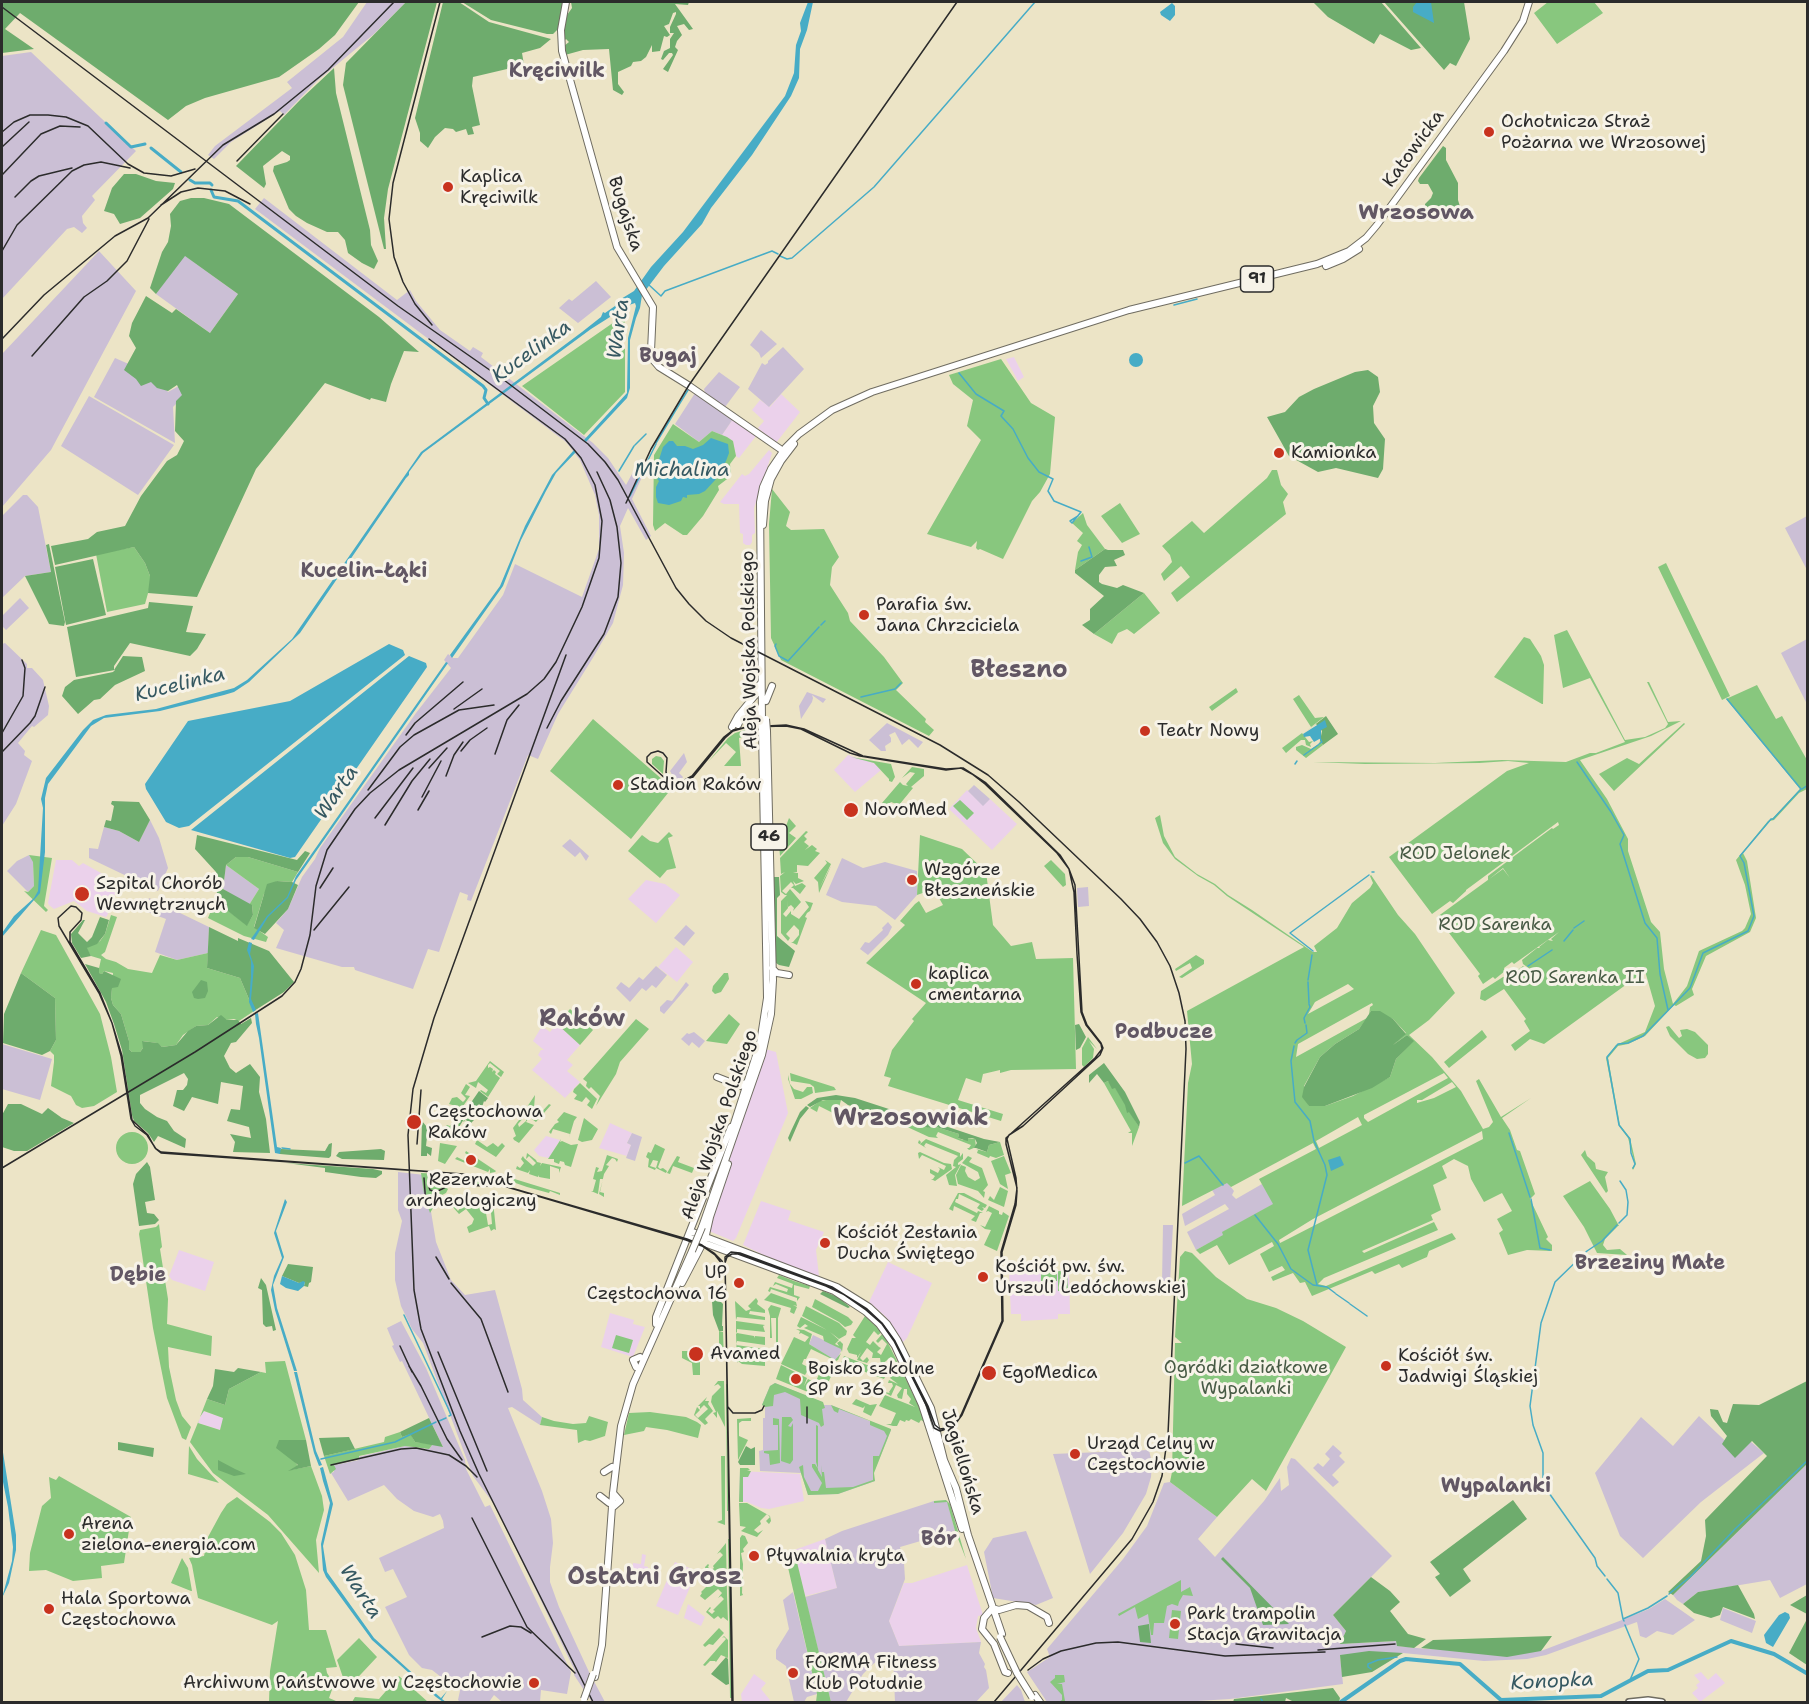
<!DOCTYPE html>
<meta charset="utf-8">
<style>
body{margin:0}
#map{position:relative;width:1809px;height:1704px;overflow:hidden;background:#ece4c6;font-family:"Shantell Sans",sans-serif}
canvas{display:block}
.frame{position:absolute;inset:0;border:3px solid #2b2b2b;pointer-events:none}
</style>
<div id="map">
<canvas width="1809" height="1704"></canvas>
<div class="frame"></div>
</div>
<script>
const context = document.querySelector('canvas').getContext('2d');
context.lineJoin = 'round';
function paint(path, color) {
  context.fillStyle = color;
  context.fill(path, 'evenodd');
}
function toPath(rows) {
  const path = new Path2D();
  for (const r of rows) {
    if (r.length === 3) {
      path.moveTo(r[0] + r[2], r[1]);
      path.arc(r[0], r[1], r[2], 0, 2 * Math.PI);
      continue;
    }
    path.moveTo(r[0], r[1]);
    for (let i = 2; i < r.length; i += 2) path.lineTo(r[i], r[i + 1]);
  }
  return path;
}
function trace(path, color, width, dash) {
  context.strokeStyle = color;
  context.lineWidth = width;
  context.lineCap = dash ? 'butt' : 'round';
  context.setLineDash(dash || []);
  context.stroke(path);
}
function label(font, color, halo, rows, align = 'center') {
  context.font = font + ' "Shantell Sans",sans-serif';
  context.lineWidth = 6;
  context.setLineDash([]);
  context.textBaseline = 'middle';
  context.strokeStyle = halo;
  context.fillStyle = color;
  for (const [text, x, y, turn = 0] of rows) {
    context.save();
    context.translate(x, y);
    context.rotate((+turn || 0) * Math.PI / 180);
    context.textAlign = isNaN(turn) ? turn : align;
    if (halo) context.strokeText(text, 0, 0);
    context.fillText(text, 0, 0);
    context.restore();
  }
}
const built = toPath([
 [1014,357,1024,377,1018,381,1006,359],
 [781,394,800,412,776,443,758,428,764,421,752,410,760,400,770,407],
 [733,419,756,436,739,458,736,456,733,441,722,435],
 [769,450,772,453,754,508,755,533,752,535,752,542,750,545,746,545,743,543,743,534,740,533,739,504,724,504,720,502,742,474,745,476,749,474],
 [848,755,874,763,881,770,855,792,834,770],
 [967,790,983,805,990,799,1017,824,992,850,949,809],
 [56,860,72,860,79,866,83,863,119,883,107,916,106,917,87,911,74,901,54,909,49,905,48,903],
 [646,880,665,884,680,895,656,923,628,899],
 [676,947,693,962,677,982,658,967],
 [557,1024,580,1045,567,1060,573,1065,567,1071,580,1082,565,1098,532,1070,542,1059,538,1055,541,1050,544,1050,533,1041,542,1026,550,1032],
 [765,1049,776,1052,788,1113,736,1238,733,1241,709,1231,709,1223],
 [610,1123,632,1133,627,1143,631,1145,627,1156,599,1148],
 [546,1136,560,1140,549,1158,539,1156,534,1150],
 [761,1201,791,1211,788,1220,824,1232,816,1250,819,1276,782,1264,743,1245],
 [179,1250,214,1262,205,1291,172,1280,169,1276],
 [888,1262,932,1283,907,1338,902,1343,886,1317,869,1302],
 [1069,1270,1070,1314,1058,1314,1058,1319,1021,1321,1021,1314,1011,1314,1009,1273],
 [610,1313,634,1320,633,1324,645,1327,633,1357,601,1347],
 [203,1411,224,1418,220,1430,198,1423],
 [740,1471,800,1474,804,1501,769,1509,761,1508,747,1502,739,1502],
 [825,1539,837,1588,805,1596,794,1550],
 [642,1554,646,1555,644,1566,648,1567,648,1578,632,1576,633,1563,641,1564],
 [675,1562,697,1571,678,1615,656,1606,670,1573,676,1575,677,1571,672,1568],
 [967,1565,983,1615,978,1616,976,1628,981,1642,899,1646,889,1621,904,1583,912,1583],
 [688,1604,705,1617,701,1626,684,1618],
 [1701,1672,1708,1680,1716,1673,1725,1683,1700,1702,1692,1693,1698,1688,1696,1685,1700,1682,1694,1675],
 [754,1674,766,1683,761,1689,770,1700,768,1702,742,1702,741,1694]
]);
const industrial = toPath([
 [367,2,406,2,374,34,317,81,284,115,280,111,231,142,214,159,208,155,215,146,292,88,287,82,343,37],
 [31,52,136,151,92,196,95,200,82,216,83,223,87,228,82,233,74,227,67,229,2,299,2,56],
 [264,198,397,300,410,290,416,301,440,330,470,351,473,347,483,353,481,357,593,443,608,458,626,485,640,459,648,464,632,499,651,536,646,540,628,508,620,526,624,553,623,585,613,623,594,656,558,714,538,759,528,755,471,901,467,900,468,895,460,892,439,952,428,949,413,989,355,970,354,967,342,967,276,948,284,930,276,923,288,909,302,877,315,859,320,848,416,713,451,668,444,660,448,654,453,658,458,658,503,595,515,564,582,597,599,549,599,515,595,495,580,460,566,442,255,209],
 [99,251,136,291,51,450,2,507,2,354],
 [184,255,238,294,210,333,156,294],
 [596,281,611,297,578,323,559,308,569,299,572,301],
 [761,330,777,344,761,358,759,353,750,345],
 [783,347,804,369,769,407,748,389,762,363,765,365,768,363,768,361],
 [115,358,147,372,155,373,168,392,186,382,191,389,173,407,175,443,94,397],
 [719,372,740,387,725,407,705,393,704,389],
 [695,393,733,419,722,435,712,431,699,442,675,424],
 [89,396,174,445,138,495,61,446],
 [23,495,27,495,38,507,51,572,25,576,2,598,2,516],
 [1807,516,1807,570,1785,528],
 [20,598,29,608,6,630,2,626,2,616],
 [1807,639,1807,704,1781,653],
 [5,643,27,664,27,668,32,668,43,680,49,706,48,715,34,727,32,726,18,743,25,751,24,755,32,761,16,804,2,826,2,644],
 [807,692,826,699,823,703,812,695,813,698,812,702,801,719,799,706],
 [887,723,923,742,918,748,909,739,902,745,895,732,889,735,891,738,891,742,885,746,886,751,881,751,869,740],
 [684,753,687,762,679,773,683,777,681,780,674,778,670,771],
 [974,785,990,799,983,806,968,791],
 [150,820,159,838,168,868,158,891,89,858,89,848,98,849,104,827,119,831,139,842],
 [570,839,589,856,586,861,580,852,575,857,562,846],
 [29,855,33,861,34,886,28,892,7,871,17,861],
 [842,858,863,868,885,862,917,871,917,895,895,920,876,906,842,902,826,895],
 [226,865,259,889,249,905,223,889],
 [1088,887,1089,906,1078,907,1077,888],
 [149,898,209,927,208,953,177,960,155,952,166,919,145,911],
 [888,922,892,927,888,935,868,955,860,949,865,942,869,943,883,930,882,928],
 [686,925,695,933,684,946,674,938],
 [656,966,667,975,656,988,652,985,646,991,642,988,630,1002,616,988,621,982,629,988,639,977,643,980],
 [686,982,689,985,664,1014,660,1011,660,1007,667,1000,672,1001],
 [694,1032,705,1041,699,1048,692,1042,689,1046,681,1039,687,1033,689,1034],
 [2,1044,52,1059,40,1100,2,1089],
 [632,1133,642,1137,635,1161,626,1158,631,1145,627,1143],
 [398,1172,425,1175,436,1242,451,1280,465,1295,495,1290,522,1389,523,1400,542,1417,540,1425,512,1407,508,1408,542,1491,551,1519,553,1543,550,1567,550,1582,559,1607,589,1672,605,1702,592,1702,574,1675,575,1671,494,1504,473,1476,423,1343,412,1329,401,1306,395,1280,395,1253,402,1221,398,1210],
 [1227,1182,1234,1191,1232,1195,1236,1199,1262,1184,1274,1204,1223,1232,1224,1235,1196,1250,1187,1232,1229,1209,1225,1204,1185,1226,1182,1214,1215,1195,1212,1190],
 [1163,1225,1173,1225,1170,1283,1162,1283],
 [401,1321,426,1368,465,1460,466,1469,485,1507,490,1505,571,1672,567,1694,541,1690,540,1702,502,1702,494,1695,489,1702,460,1702,458,1700,461,1686,441,1677,432,1670,422,1668,409,1655,385,1607,407,1597,393,1569,385,1572,379,1558,444,1528,443,1521,440,1514,433,1517,414,1511,397,1499,384,1485,348,1501,331,1473,334,1472,334,1465,359,1460,358,1457,405,1446,429,1449,433,1444,443,1447,402,1361,400,1362,392,1346,394,1345,387,1328],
 [813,1335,842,1349,836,1361,809,1344],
 [775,1383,822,1402,823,1405,831,1405,891,1430,873,1474,875,1481,838,1494,808,1495,801,1473,760,1471,759,1451,763,1450,763,1418,765,1418,765,1406,762,1405,770,1386],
 [1699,1416,1738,1453,1750,1441,1764,1453,1701,1502,1643,1558,1620,1536,1595,1473,1641,1417,1673,1446],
 [1333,1445,1342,1453,1339,1456,1345,1462,1332,1475,1339,1482,1333,1487,1313,1468,1318,1463,1323,1467,1330,1459,1325,1454],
 [1149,1450,1152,1463,1151,1477,1146,1494,1123,1533,1090,1574,1053,1454],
 [1291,1458,1295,1459,1392,1556,1333,1615,1346,1631,1340,1644,1396,1641,1398,1646,1427,1649,1541,1651,1622,1620,1649,1609,1665,1599,1695,1620,1673,1635,1657,1631,1646,1638,1640,1636,1637,1622,1546,1655,1527,1659,1484,1661,1403,1653,1340,1655,1343,1684,1230,1699,1181,1702,1047,1702,1027,1672,1050,1657,1047,1649,1123,1559,1147,1526,1164,1483,1170,1482,1217,1517,1198,1539,1215,1557,1264,1501,1280,1478,1281,1491,1289,1485,1287,1467],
 [1807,1464,1807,1584,1780,1598,1770,1580,1698,1592,1683,1604,1677,1600,1673,1595],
 [934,1501,947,1501,955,1531,900,1547,904,1563,905,1579,889,1621,899,1646,981,1642,979,1653,985,1664,984,1667,986,1670,989,1688,976,1702,895,1702,893,1655,881,1658,872,1665,863,1674,846,1702,831,1702,805,1597,837,1588,825,1539,842,1531],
 [1026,1531,1053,1598,1036,1605,993,1598,984,1552,993,1538],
 [793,1592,817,1694,807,1697,804,1702,794,1702,786,1666,776,1659,776,1650,789,1629,783,1600],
 [1723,1608,1756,1621,1752,1633,1720,1620],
 [1017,1685,1021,1690,1025,1702,1001,1702]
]);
const green = toPath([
 [1548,2,1594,2,1603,13,1557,44,1534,13],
 [620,318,626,319,621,331,621,346,625,349,625,392,584,435,522,386],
 [1001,359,1031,403,1055,417,1050,474,1040,492,1032,501,1003,559,980,549,978,550,976,548,977,541,971,547,927,534,981,440,967,426,973,400,953,384,949,375],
 [673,424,699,442,712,431,727,437,733,441,736,456,730,464,731,476,718,486,719,490,703,516,687,535,683,535,665,523,655,531,653,525,654,455],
 [1272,470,1277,470,1281,485,1288,494,1283,502,1286,514,1177,602,1171,593,1190,577,1181,566,1164,581,1161,574,1172,562,1170,555,1162,546,1192,521,1204,533,1267,478],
 [772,489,790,512,786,526,791,530,824,529,839,557,832,567,830,585,848,613,850,621,884,657,903,683,896,690,926,719,925,722,934,730,929,736,781,660,771,638,769,524],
 [1120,503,1140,534,1122,543,1101,516],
 [1083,513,1087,525,1105,549,1075,570,1078,552,1082,545,1077,541,1083,533,1072,523],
 [134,547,145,563,150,576,150,586,145,604,107,612,96,554],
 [1666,563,1730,696,1722,700,1658,567],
 [1144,593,1160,613,1134,634,1127,629,1118,633,1112,644,1094,634],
 [1567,630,1625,740,1645,737,1665,728,1668,724,1647,682,1649,682,1668,722,1681,721,1651,736,1580,760,1607,799,1628,839,1628,851,1651,922,1660,932,1664,969,1673,1004,1687,986,1699,951,1742,931,1745,928,1751,914,1745,885,1736,860,1768,821,1773,818,1800,789,1726,699,1757,685,1776,719,1782,716,1807,760,1807,789,1799,793,1774,820,1770,821,1743,853,1747,861,1756,918,1750,932,1706,956,1692,989,1694,995,1676,1006,1674,1005,1645,1036,1628,1044,1618,1046,1608,1058,1620,1125,1630,1138,1636,1164,1633,1170,1632,1168,1635,1164,1628,1138,1619,1126,1606,1058,1616,1045,1645,1032,1655,1006,1645,971,1544,1044,1530,1039,1515,1051,1511,1045,1530,1031,1524,1021,1526,1019,1504,989,1485,1001,1480,999,1481,991,1503,977,1510,976,1523,966,1527,971,1530,969,1523,964,1522,960,1537,948,1540,948,1539,947,1548,940,1553,941,1551,939,1559,932,1514,964,1512,962,1504,968,1505,971,1495,979,1493,977,1483,984,1478,976,1480,974,1437,917,1503,869,1510,878,1503,868,1488,880,1488,876,1525,848,1552,828,1553,829,1559,825,1558,822,1466,890,1466,891,1453,903,1450,901,1432,914,1389,857,1507,771,1529,763,1508,761,1479,763,1365,764,1313,762,1435,763,1502,760,1566,762,1590,753,1596,753,1625,742,1590,678,1563,688,1554,635],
 [1524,637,1530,639,1541,656,1544,665,1543,704,1542,704,1494,677],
 [1236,688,1238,692,1212,711,1209,707],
 [1299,695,1315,718,1324,717,1311,727,1293,699],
 [593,719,672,788,631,839,550,771],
 [1684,723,1685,724,1614,791,1599,774,1627,758,1639,764],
 [745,730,744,742,743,737,739,738,741,766,724,766,736,752,726,743,708,762,728,738,735,733],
 [1302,733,1309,742,1313,741,1310,744,1311,747,1306,745,1305,740,1301,740,1286,753,1282,748],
 [1320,741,1323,745,1306,758,1296,750,1296,747,1302,745,1311,749,1319,744],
 [656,756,661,757,664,761,663,774,652,764,652,759],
 [851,757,891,764,895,777,892,782,889,781,889,779,874,763],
 [912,767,924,769,924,776,911,787,913,788,899,805,891,802,881,812,883,813,881,815,876,810,900,782,903,785,908,786,906,784,915,773,910,772,902,778],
 [960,800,974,813,967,820,953,806],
 [1160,815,1164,836,1175,857,1197,874,1215,884,1228,895,1252,910,1313,952,1317,952,1314,946,1337,928,1352,903,1370,888,1373,883,1370,876,1371,875,1398,915,1415,934,1455,993,1429,1020,1409,1035,1432,1057,1461,1091,1483,1129,1489,1127,1493,1122,1476,1081,1479,1079,1501,1117,1531,1098,1502,1118,1510,1130,1517,1150,1520,1151,1535,1194,1530,1199,1548,1237,1546,1239,1552,1245,1552,1251,1527,1250,1508,1255,1499,1233,1503,1230,1497,1219,1512,1211,1502,1193,1484,1202,1471,1179,1468,1166,1454,1159,1442,1166,1447,1178,1433,1185,1441,1210,1431,1215,1433,1220,1362,1251,1364,1253,1434,1222,1438,1230,1324,1278,1318,1284,1326,1286,1452,1233,1456,1239,1429,1251,1427,1257,1402,1268,1399,1264,1375,1274,1372,1271,1312,1296,1305,1282,1300,1283,1293,1273,1273,1281,1271,1277,1285,1270,1282,1266,1269,1272,1260,1254,1274,1246,1272,1242,1229,1265,1217,1245,1200,1254,1196,1250,1223,1235,1222,1232,1273,1204,1259,1179,1316,1149,1313,1143,1231,1187,1227,1183,1182,1206,1188,1083,1192,1064,1187,1011,1304,947,1227,896,1214,885,1198,876,1175,859,1163,843,1155,818],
 [1348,984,1354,989,1308,1014,1315,1002],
 [1372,1003,1373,1005,1370,1007,1369,1015,1371,1011,1393,1019,1406,1033,1393,1045,1407,1035,1413,1041,1396,1059,1390,1077,1353,1096,1325,1106,1309,1106,1304,1086,1320,1057,1335,1044,1359,1029,1367,1018,1296,1057,1298,1044],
 [1444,1073,1448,1078,1368,1122,1364,1118,1364,1115],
 [1452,1082,1456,1087,1434,1098,1417,1103,1417,1100,1422,1100],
 [1358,1117,1362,1125,1319,1148,1316,1141],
 [1482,1131,1483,1139,1288,1239,1280,1243,1279,1240,1313,1219],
 [789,818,796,826,789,833,796,838,780,856,779,845],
 [806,831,808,832,804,836,807,839,804,842,809,846,805,850,812,845,817,849,815,851,820,853,808,866,797,865,797,872,793,873,798,873,798,878,804,881,796,884,793,881,795,886,802,883,806,886,800,894,793,888,791,888,794,885,791,882,782,891,786,894,790,889,801,902,793,911,794,908,791,905,788,907,787,900,788,908,783,914,786,917,791,911,791,914,799,919,809,907,805,901,813,903,810,911,807,913,805,917,807,918,797,945,791,942,793,942,799,935,799,930,794,925,786,934,790,938,788,941,781,933,781,901,787,895,785,895,781,892,780,876,785,872,781,874,780,858],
 [669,832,673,836,668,838,676,868,667,870,660,878,628,851,642,835,650,841,658,843],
 [920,835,962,849,986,872,993,925,1011,946,1032,942,1036,959,1073,958,1076,1069,1011,1070,1000,1073,1000,1070,983,1074,981,1083,966,1078,958,1100,1003,1114,1001,1121,888,1086,891,1078,884,1076,892,1050,914,1021,912,1019,926,1003,866,963,905,925,900,921,915,904,919,901,926,913,943,905,934,889,917,895],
 [29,855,52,858,44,906,48,910,46,912,24,891,28,892,34,886,33,862],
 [236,857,248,857,298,872,292,882,277,881,264,894,254,927,268,937,266,942,244,936,208,918,215,901,247,925,253,915,252,905,249,905,259,889,226,865],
 [825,860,831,864,820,887,831,866,819,893,818,882,814,878,827,863],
 [1051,860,1065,874,1066,885,1063,887,1044,866],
 [111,915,117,917,105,952,101,955,106,959,116,962,128,969,152,973,160,955,177,960,208,953,207,968,240,978,254,1011,239,1021,234,1019,227,1020,217,1017,208,1025,196,1026,183,1035,176,1045,162,1047,157,1043,143,1041,143,1048,140,1052,132,1052,129,1049,129,1041,121,1014,113,1005,111,998,113,973,104,971,102,974,98,973,101,959,91,956,86,948,100,941,105,934],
 [41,930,56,935,100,1014,111,1057,117,1092,94,1106,82,1108,76,1105,71,1096,51,1086,54,1062,54,1055,50,1051,56,1040,55,998,21,973],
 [1196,955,1204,960,1204,964,1182,978,1179,977,1192,968,1190,963,1176,971,1175,969],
 [724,973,728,973,729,979,721,992,715,994,712,991,713,986],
 [570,1009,593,1030,580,1045,557,1024],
 [729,1014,740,1024,727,1044,706,1041],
 [636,1019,649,1029,620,1062,616,1074,596,1106,600,1096,591,1087,589,1089,586,1086,587,1082,583,1079],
 [1669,1026,1679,1038,1682,1036,1680,1030,1687,1029,1695,1032,1708,1045,1708,1054,1705,1058,1697,1059,1688,1054,1670,1036,1666,1027],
 [1482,1030,1487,1037,1485,1039,1449,1068,1444,1062],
 [1088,1037,1097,1049,1089,1041,1094,1049,1093,1058,1084,1067,1082,1065,1082,1048],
 [490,1061,504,1072,501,1077,497,1074,500,1071,490,1063,488,1065,488,1068,490,1067,493,1069,492,1072,494,1070,496,1072,495,1074,500,1078,488,1097,480,1091,481,1090,486,1093,488,1090,478,1082,476,1088,468,1083,476,1081],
 [790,1073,834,1087,836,1090,815,1093,814,1087,810,1084,791,1081],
 [788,1075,790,1084,794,1089,803,1092,807,1087,812,1087,813,1093,801,1099,795,1099,788,1079],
 [1108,1081,1115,1087,1139,1127,1132,1146,1132,1133,1128,1133,1131,1131,1104,1083],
 [580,1083,597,1099,592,1109,587,1105,590,1101,586,1097,582,1102,574,1099,577,1095,573,1092,574,1089],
 [466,1084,470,1087,465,1095,470,1096,457,1115,458,1119,454,1115,459,1107,449,1104,452,1098,457,1097,463,1102,465,1100,466,1098,461,1093],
 [535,1095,534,1108,536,1111,531,1117,534,1120,549,1104,551,1105,536,1122,523,1113],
 [832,1099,841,1100,837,1115,819,1106,817,1112,810,1108,820,1101],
 [564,1112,577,1117,574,1121,569,1138,570,1134,553,1129,551,1134,549,1132,555,1124,559,1122,557,1120],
 [521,1115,525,1116,518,1124,519,1127,526,1121,526,1118,528,1119,526,1122,534,1125,519,1143,514,1140,513,1138,516,1136,513,1128,522,1116],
 [584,1118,598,1129,592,1140,582,1142,578,1140],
 [909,1118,930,1128,933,1126,959,1134,958,1138,963,1140,967,1138,975,1139,976,1147,969,1150,967,1148,969,1148,971,1145,938,1132,936,1136,938,1138,929,1137,903,1125],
 [458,1119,459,1127,461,1127,462,1130,467,1122,465,1121,463,1122,464,1120,471,1124,462,1137,461,1135,460,1140,456,1140,459,1138,459,1134,439,1132,436,1137,434,1132,438,1126,444,1129,447,1125,450,1126,452,1123,454,1125],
 [132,1148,16],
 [561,1139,560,1142,562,1141,571,1145,578,1144,571,1167,565,1165,564,1162,560,1161,559,1164,554,1162,554,1159,548,1159],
 [926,1139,960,1153,960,1157,963,1153,963,1159,958,1163,958,1165,961,1164,955,1175,957,1186,949,1185,946,1175,956,1167,953,1166,954,1160,958,1156,926,1143,924,1146,926,1148,918,1143,919,1140,921,1142,920,1144],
 [477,1140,487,1147,493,1143,498,1147,502,1143,505,1146,496,1157,475,1144],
 [1000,1142,1004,1155,996,1158,990,1156,989,1158,977,1153,978,1150,976,1149,987,1152,989,1145],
 [440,1143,457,1146,445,1164,438,1161],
 [655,1144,665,1149,658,1167,660,1169,663,1168,667,1171,666,1173,656,1168,658,1161,653,1160,650,1166,656,1168,655,1170,648,1167,649,1159,646,1157,648,1152,651,1153],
 [1585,1150,1587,1156,1595,1163,1596,1169,1608,1172,1605,1177,1608,1191,1606,1193,1581,1155],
 [466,1151,496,1171,495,1172,490,1173,490,1169,488,1172,455,1159,457,1157,471,1164,474,1159,465,1153],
 [920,1152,944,1163,951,1164,952,1169,935,1181,931,1179,933,1179,935,1176,930,1173,930,1169,938,1173,940,1169,938,1167,944,1170,946,1166,922,1155,919,1159,918,1153],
 [527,1153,536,1160,537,1162,541,1163,540,1166,542,1163,561,1167,559,1173,559,1169,550,1166,550,1179,539,1177,539,1175,538,1177,529,1174,530,1170,528,1173,516,1169,517,1166,520,1168,524,1163,521,1159,523,1156,524,1158,533,1166,536,1163,529,1156,526,1159],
 [607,1155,618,1159,617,1162,615,1159,612,1158,606,1165,609,1166,604,1174,600,1192,604,1193,604,1197,599,1194,603,1179,600,1179,598,1194,591,1191,593,1191,596,1180,593,1179,596,1167,599,1168,597,1172,602,1171],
 [677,1156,680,1157,678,1162,694,1168,692,1173,673,1166,670,1174,667,1173],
 [968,1156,972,1158,969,1162,982,1168,988,1185,983,1191,985,1192,984,1198,978,1191,958,1184,956,1175,961,1165,966,1167,965,1171,968,1177,975,1181,980,1178,978,1172,962,1163],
 [1004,1156,1011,1173,1005,1175,1008,1189,1000,1184,991,1161],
 [421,1173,445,1174,444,1179,438,1176,444,1181,444,1186,438,1191,432,1191,428,1185,430,1179,436,1176,431,1176,427,1181,428,1187,433,1192,439,1192,445,1187,448,1189,446,1193,434,1199,436,1203,430,1213,427,1204,424,1178,424,1194],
 [455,1174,467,1176,494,1183,478,1185,471,1181,451,1180,450,1175,454,1176],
 [508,1177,560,1193,560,1195,550,1191,549,1193,527,1187,507,1180],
 [1590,1181,1610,1209,1619,1226,1618,1226,1605,1239,1603,1245,1607,1250,1620,1249,1627,1255,1597,1253,1584,1227,1563,1196],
 [1000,1187,1008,1191,1004,1207,988,1200,990,1196,994,1200],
 [958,1193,964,1193,987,1205,985,1208,982,1207,984,1209,982,1211,977,1208,980,1204,959,1194,958,1199,956,1199,955,1202,977,1213,978,1211,983,1213,980,1213,976,1222,971,1220,975,1216,954,1206,953,1211,949,1209],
 [463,1196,477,1199,482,1207,485,1207,488,1225,492,1224,490,1201,485,1202,485,1200,488,1199,493,1201,496,1230,494,1229,491,1231,489,1226,469,1233,467,1227,472,1224,474,1219,466,1209,459,1214,450,1204,449,1199,454,1200,455,1202,452,1204,458,1211,464,1203],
 [989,1206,999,1211,999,1214,1002,1215,1003,1212,1009,1216,997,1251,984,1245,991,1230,985,1229,980,1225,985,1227,992,1213,988,1211,986,1212],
 [159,1224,162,1247,160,1249,168,1299,167,1324,212,1336,211,1356,168,1347,169,1367,176,1400,182,1416,191,1427,186,1440,182,1438,167,1398,153,1328,139,1234,140,1230,156,1227],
 [1185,1251,1192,1253,1216,1277,1247,1299,1276,1308,1303,1321,1346,1347,1266,1491,1252,1479,1217,1517,1170,1482,1172,1472,1175,1343,1182,1343,1175,1337,1180,1257],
 [1057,1271,1057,1281,1041,1281,1041,1272],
 [1058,1271,1067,1271,1068,1291,1058,1291],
 [779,1275,794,1281,810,1286,809,1289,794,1285,794,1295,800,1297,797,1301,797,1298,771,1289,770,1292,768,1291,770,1287,787,1292,788,1289,776,1284,773,1286,775,1282,792,1288,793,1284,777,1278],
 [771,1293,796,1302,797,1306,793,1305,797,1307,794,1314,790,1312,791,1308,764,1300],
 [756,1298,758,1301,757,1304,765,1310,765,1313,750,1311,749,1314,765,1317,765,1320,737,1317,736,1320,735,1301,746,1311,751,1309,748,1306],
 [815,1299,848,1317,853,1322,851,1325,845,1327,839,1322,812,1307],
 [771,1305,781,1308,778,1318,778,1349,773,1348,772,1345,773,1348,776,1347,776,1318,771,1318,772,1338,770,1338,770,1316,768,1309],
 [806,1306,839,1323,847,1331,846,1335,839,1339,830,1332,839,1340,835,1344,839,1346,837,1343,840,1341,843,1344,842,1352,841,1349,824,1341,823,1336,804,1328,808,1326,805,1324,800,1328,797,1326,801,1317,827,1330,802,1316],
 [865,1316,882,1332,878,1335,874,1331,866,1342,870,1345,873,1341,879,1347,881,1348,877,1352,881,1355,887,1344,882,1339,878,1343,876,1341,883,1333,898,1363,895,1366,896,1362,891,1357,881,1365,880,1358,872,1358,873,1353,867,1348,860,1358,863,1361,867,1357,869,1360,867,1363,857,1360,861,1352,857,1358,857,1355,849,1353,847,1349,852,1338,856,1338,853,1335],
 [736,1321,765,1325,763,1326,765,1332,737,1329,737,1333,736,1332],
 [796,1329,804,1330,812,1334,809,1344,835,1360,841,1353,838,1360,836,1361,811,1349,806,1359,804,1359,802,1364,808,1367,810,1360,813,1361,805,1375,781,1364,794,1337,805,1342,809,1337,801,1333,799,1334,800,1331],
 [719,1331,723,1332,724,1360,716,1358,719,1358],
 [737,1333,754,1336,755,1338,755,1336,765,1337,765,1345,737,1341,736,1345,765,1349,765,1351,762,1350,761,1352,765,1353,765,1357,738,1353,737,1357,744,1360,765,1361,765,1366,742,1364,738,1361,737,1363,736,1334],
 [616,1335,633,1340,629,1353,612,1348],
 [682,1351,688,1351,688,1357,695,1357,700,1362,700,1375,693,1375,692,1363,682,1358],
 [844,1356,867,1365,877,1365,886,1375,884,1379,841,1363],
 [285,1361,306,1440,279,1440,298,1466,291,1470,311,1466,322,1496,324,1510,316,1540,319,1573,268,1515,213,1473,190,1442,199,1420,198,1423,220,1430,223,1418,204,1411,200,1417,207,1399,225,1405,229,1389,261,1372,266,1373,265,1362],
 [781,1365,807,1378,804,1386,808,1379,812,1381,810,1388,811,1388,814,1382,818,1383,817,1391,820,1383,816,1381,823,1365,834,1370,822,1396,819,1395,820,1397,776,1379],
 [900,1367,923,1415,926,1432,924,1422,921,1420,919,1423,911,1419,909,1421,906,1420,905,1422,900,1420,897,1426,893,1426,886,1424,891,1424,896,1413,879,1406,885,1395,915,1407,909,1403,911,1399,907,1394,907,1389,904,1389,902,1399,898,1398,897,1395,902,1388,896,1385,891,1396,884,1392,890,1393,889,1392,893,1386,892,1383,888,1383,889,1380,898,1384,890,1378],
 [718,1381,724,1381,725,1427,717,1411,717,1418,713,1413,716,1412,711,1402,712,1396,721,1387,718,1384,714,1386],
 [775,1383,823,1402,825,1408,822,1409,824,1425,821,1427,819,1423,801,1415,800,1399,785,1392,774,1395,773,1406,765,1407,762,1405,770,1386],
 [726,1384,727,1384,728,1511,727,1511],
 [707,1397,705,1401,709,1401,708,1404,713,1411,705,1419,708,1423,705,1425,694,1415,697,1407,700,1410,695,1415,698,1418,708,1409,704,1405,700,1409,700,1406,698,1406],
 [856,1399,870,1405,877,1404,871,1416,863,1412,865,1406,863,1408,852,1404],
 [831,1405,891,1429,891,1430,874,1473,875,1481,838,1494,808,1495,799,1467,803,1465,804,1477,811,1491,818,1491,822,1483,812,1467,812,1464,815,1464,818,1469,816,1462,816,1425,818,1426,818,1470,822,1477,821,1465,822,1472,824,1472,826,1488,853,1487,873,1480,873,1456,879,1456,887,1436,884,1431,870,1425,870,1421,839,1409,838,1413,834,1411],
 [650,1412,686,1417,697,1422,701,1425,698,1438,667,1430,646,1427,644,1431,624,1435,629,1413],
 [589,1416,608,1422,605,1436,590,1441,585,1440,578,1443,577,1430,540,1425,542,1417,554,1421,573,1424,586,1423],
 [782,1417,791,1417,793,1420,788,1426,791,1427,793,1423,793,1460,790,1464,781,1461],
 [751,1418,751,1421,742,1421,739,1423,739,1436,748,1440,738,1460,737,1419],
 [773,1418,779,1419,780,1463,770,1465,769,1454,764,1453,764,1451,778,1450,778,1425,773,1425],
 [400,1432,402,1437,410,1433,415,1442,433,1444,429,1449,405,1446,359,1456,359,1459,334,1465,336,1469,330,1474,324,1456,384,1442,385,1437],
 [189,1446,197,1459,219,1483,188,1474],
 [721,1456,725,1456,725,1525,717,1522,722,1520],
 [740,1468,748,1468,750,1470,747,1471,751,1471,748,1477,743,1477,743,1502,739,1502],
 [59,1476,131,1517,124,1563,101,1566,102,1578,73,1581,46,1570,29,1571,30,1553,42,1506,51,1498,49,1477,56,1480],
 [237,1497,270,1522,281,1533,295,1555,306,1590,309,1630,326,1630,337,1667,326,1668,327,1673,334,1684,329,1698,336,1701,336,1702,269,1702,270,1671,278,1621,272,1625,198,1598,192,1565,189,1558,204,1556,208,1537,221,1513,227,1504],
 [946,1500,950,1504,966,1559,955,1531,947,1502,934,1503,934,1501],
 [739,1503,747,1503,770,1516,771,1521,769,1524,766,1521,770,1517,767,1514,760,1521,761,1524,754,1530,758,1533,763,1530,757,1537,741,1531,746,1527,740,1526],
 [742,1535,745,1536,748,1543,743,1549,744,1552,741,1553,743,1564,742,1593,743,1595,740,1596,740,1538],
 [728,1539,729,1539,732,1698,730,1698],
 [726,1543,727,1595,728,1621,723,1617,721,1619,718,1616,714,1619,706,1612,710,1607,711,1608,708,1611,712,1614,715,1611,713,1610,724,1599,721,1596,718,1598,722,1593,718,1589,705,1600,700,1596,702,1593,701,1592,712,1581,706,1574,705,1567,708,1564,709,1565,708,1567,711,1570,714,1568,713,1566,723,1555,720,1552,717,1554],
 [784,1550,794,1550,831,1702,816,1702,817,1694],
 [182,1558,188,1568,192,1591,191,1591,171,1583],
 [1181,1580,1181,1592,1190,1587,1193,1596,1183,1595,1179,1602,1178,1606,1181,1607,1172,1604,1167,1606,1164,1623,1154,1623,1153,1635,1151,1635,1148,1614,1138,1619,1135,1607,1119,1616,1118,1614],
 [1172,1610,1181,1611,1178,1639,1169,1638],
 [719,1628,724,1633,713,1645,709,1644,705,1647,703,1645],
 [724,1636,728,1640,728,1658,721,1655,711,1669,716,1662,715,1661,710,1661,705,1666,703,1665,726,1639,724,1637,722,1638],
 [359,1638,377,1657,347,1689,337,1660],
 [1055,1675,1064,1675,1065,1682,1057,1684,1062,1684,1065,1701,1069,1702,1059,1702,1062,1700,1062,1695,1050,1682,1055,1678],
 [399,1676,428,1702,352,1702,355,1697,379,1699]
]);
const forest = toPath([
 [2,2,359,2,335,35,319,49,279,77,205,98,186,106,168,120,20,13,5,29,34,49,2,53],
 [406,2,437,2,388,189,384,218,386,249,384,249,343,85,346,63],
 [443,2,459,2,489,22,551,39,540,48,522,53,524,65,473,77,472,86,480,125,472,127,474,134,468,135,466,129,456,132,453,129,445,128,435,137,428,148,420,141,420,133,415,118],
 [462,2,565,2,559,28,553,34,547,34,491,20],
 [571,2,689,2,688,5,675,4,693,29,689,30,684,24,677,26,682,35,677,41,675,47,678,50,668,72,663,69,673,55,672,53,669,53,663,60,661,59,664,51,670,48,670,39,674,33,670,33,670,27,676,14,676,12,673,13,669,24,664,26,670,35,667,37,664,36,660,51,652,52,652,45,646,57,641,61,633,62,631,66,618,72,618,84,624,92,622,95,613,90,609,49,583,50,565,55,564,46,569,42,566,39,563,42,565,18,572,8],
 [1313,2,1381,2,1421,48,1411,50,1380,34,1374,44,1328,17],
 [1384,2,1464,2,1470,39,1456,66,1450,63,1444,70],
 [334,68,336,93,370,230,371,245,378,261,374,269,362,263,348,253,345,240,338,232,327,232,307,223,296,216,289,209,273,171,274,166,287,162,290,160,290,156,282,151,263,166,266,184,264,188,236,166,301,99],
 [1443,146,1446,148,1446,160,1458,183,1458,200,1462,213,1461,217,1457,218,1442,220,1425,210,1425,204,1431,198,1433,193,1428,184,1420,184,1418,181,1419,178],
 [124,174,136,174,156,181,175,183,173,189,140,218,120,224,114,214,104,211,112,188],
 [191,198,204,198,229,204,379,317,419,352,404,351,391,384,386,402,371,398,370,400,325,383,256,469,197,597,148,593,150,576,145,563,134,547,55,565,51,546,88,539,97,532,125,526,141,496,167,461,177,455,184,441,175,431,176,401,182,395,177,385,168,391,157,388,151,382,141,386,136,379,124,370,136,348,129,336,132,323,146,296,172,313,176,309,210,333,238,294,185,256,156,294,150,288,162,252,168,242,171,226,170,214,180,201],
 [1368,370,1378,377,1380,392,1373,406,1374,423,1385,439,1383,469,1378,478,1336,468,1318,472,1289,456,1267,417,1285,412,1299,397,1314,389,1355,372],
 [49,544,65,622,64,626,49,624,25,576,51,572,46,545],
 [1105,549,1108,550,1123,550,1125,555,1114,560,1117,566,1105,567,1099,575,1099,582,1102,584,1117,588,1123,585,1144,593,1094,634,1082,625,1090,620,1090,609,1104,596,1075,573,1075,570],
 [93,559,106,615,66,625,55,567],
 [149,602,193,606,186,632,206,634,197,649,190,656,130,643,114,666,114,670,123,656,142,657,145,671,115,685,100,699,94,700,78,714,62,696,65,687,74,680,113,672,115,670,76,677,67,627,148,608],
 [1326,716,1338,734,1323,745,1320,741,1322,731,1316,724,1303,734],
 [112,801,139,802,150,820,139,842,119,831,104,827,106,820,111,821,114,806,111,804],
 [197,835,297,860,305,851,310,853,298,872,248,857,236,857,226,865,223,889,252,905,253,915,247,926,215,901,217,895,216,872,195,849],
 [774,877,779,877,780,895,777,898,777,936,795,951,789,967,779,965,776,963],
 [277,881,292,882,298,885,288,909,265,934,254,928,267,884],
 [100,917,109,920,105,934,97,944,87,948,91,956,81,958,72,943,71,934,83,920,85,920,78,933,87,942,92,937],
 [209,927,238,941,238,938,269,951,294,982,284,992,254,1011,240,978,207,968],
 [85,964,99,968,99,973,102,974,104,971,121,979,118,987,112,988,111,998,113,1005,121,1014,129,1041,129,1049,132,1052,140,1052,143,1048,142,1041,158,1043,162,1047,176,1045,188,1031,196,1026,208,1025,221,1015,227,1020,238,1020,241,1024,251,1018,252,1023,236,1042,231,1043,224,1056,230,1068,236,1073,250,1064,260,1077,259,1092,266,1119,270,1153,233,1152,235,1142,230,1134,251,1138,249,1127,227,1121,231,1109,240,1110,243,1086,221,1082,218,1104,192,1097,184,1111,173,1106,177,1090,183,1090,187,1085,188,1079,184,1073,140,1095,140,1103,145,1109,157,1117,167,1121,174,1131,186,1139,185,1148,158,1136,154,1142,148,1133,134,1121,132,1115,122,1050,114,1024,106,1002],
 [21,973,55,998,56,1040,50,1051,42,1055,3,1043,4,1014],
 [201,980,207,982,208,991,205,998,198,999,194,998,192,992],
 [1371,1011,1380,1011,1393,1019,1406,1034,1393,1045,1407,1035,1414,1041,1396,1059,1390,1077,1372,1088,1325,1106,1309,1106,1302,1097,1304,1087,1320,1057,1335,1044,1359,1029],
 [1079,1024,1086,1037,1080,1048,1076,1050,1075,1025],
 [1104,1063,1125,1092,1140,1122,1139,1127,1129,1112,1127,1113,1125,1105,1115,1088,1112,1089,1108,1081,1104,1083,1097,1074,1089,1083,1089,1075],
 [479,1091,488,1098,485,1102,484,1101,482,1107,479,1104,475,1109,472,1107,467,1115,474,1120,471,1123,464,1119,459,1127,459,1116,461,1117],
 [836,1095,855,1098,892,1110,885,1118,848,1105,841,1100,823,1100,810,1107,807,1105,817,1098],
 [8,1104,21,1104,42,1114,48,1108,62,1118,74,1123,27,1151,14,1151,2,1147,2,1115],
 [806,1106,809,1108,800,1119,790,1142,788,1138,791,1131,800,1112],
 [909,1114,984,1139,1000,1142,989,1145,987,1152,976,1148,974,1148,977,1143,975,1139,972,1138,968,1138,968,1141,964,1140,958,1138,959,1134,933,1126,930,1128,915,1124,915,1121,909,1118,905,1124],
 [422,1121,431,1132,427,1137,426,1146,432,1148,431,1156,427,1153,427,1156,421,1156],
 [332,1143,331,1156,329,1158,291,1155,280,1154,279,1151,281,1149,325,1151,329,1144],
 [381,1149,385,1151,384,1160,342,1159,336,1156,339,1152],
 [147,1162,150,1167,155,1200,145,1202,147,1213,154,1214,159,1220,155,1224,139,1226,133,1184,136,1174],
 [286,1163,373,1169,382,1171,382,1174,376,1178,361,1177,325,1172,325,1168],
 [288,1264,313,1267,311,1282,309,1283,308,1287,304,1286,305,1282,299,1283,282,1276],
 [261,1278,266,1285,276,1330,273,1331,272,1326,266,1327,263,1324,262,1290,258,1288],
 [823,1291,838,1297,850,1307,848,1308,820,1294],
 [715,1296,723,1304,722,1326,723,1326,723,1331,719,1331,713,1315,712,1301,709,1301],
 [238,1368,261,1372,229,1389,225,1405,207,1399,213,1386,215,1369,234,1372],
 [1807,1381,1807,1464,1673,1595,1668,1592,1701,1561,1706,1536,1705,1520,1767,1456,1752,1441,1735,1458,1722,1444,1727,1436,1711,1416,1710,1409,1718,1410,1723,1422,1727,1423,1733,1404,1759,1405],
 [429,1418,443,1447,415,1442,410,1434,402,1437,400,1432],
 [349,1437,355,1449,324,1456,319,1438],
 [279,1440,306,1440,311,1466,288,1471,298,1465,276,1448],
 [118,1442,154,1448,153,1457,118,1450],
 [746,1446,751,1449,755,1447,755,1465,740,1465,738,1462],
 [218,1460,235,1469,246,1474,234,1476,218,1470],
 [1513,1500,1527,1519,1463,1569,1471,1581,1450,1597,1435,1577,1440,1574,1430,1562],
 [1223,1557,1289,1624,1263,1625,1250,1588,1221,1559],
 [1371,1577,1390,1591,1400,1602,1390,1611,1408,1634,1426,1639,1414,1648,1397,1646,1396,1641,1340,1644,1346,1631,1333,1615],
 [1738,1585,1754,1614,1755,1619,1723,1607,1720,1615,1711,1618,1694,1613,1683,1604,1698,1592],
 [1807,1595,1807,1614,1790,1605],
 [1807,1619,1807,1665,1789,1653],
 [1149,1624,1151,1643,1140,1642,1138,1626],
 [1552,1636,1541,1651,1507,1657,1421,1648,1433,1640],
 [1369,1651,1403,1653,1372,1672,1342,1677,1340,1655],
 [726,1657,728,1659,729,1684,726,1685,711,1674],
 [1333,1688,1340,1698,1339,1702,1294,1702,1286,1698,1285,1702,1233,1702,1234,1699]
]);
const water = toPath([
 [808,2,813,2,807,30,800,49,799,78,791,96,752,155,711,208,702,224,664,266,642,295,640,308,636,318,630,340,630,388,627,398,586,442,584,440,627,393,628,338,636,306,635,303,629,305,591,329,423,453,409,472,409,475,406,478,300,633,249,682,234,692,224,695,160,711,104,718,91,726,48,784,45,798,45,852,40,893,2,937,2,933,14,916,34,898,38,891,43,808,41,799,46,778,83,730,93,720,106,715,156,709,234,688,247,680,292,639,421,452,582,332,601,317,603,312,605,313,615,306,616,302,634,291,651,267,683,232,785,96,794,73,796,45,801,31,800,23],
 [1417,2,1431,2,1434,23,1413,12,1413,7],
 [1172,3,1175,6,1175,15,1170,21,1161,15,1160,12],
 [1136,360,7],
 [711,438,728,444,729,453,726,461,716,479,705,491,699,494,687,495,687,498,683,497,681,501,669,505,658,503,656,497,656,487,659,481,657,479,659,478,657,474,657,466,663,447,669,441,673,441,677,446,685,446,693,449,703,445],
 [574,450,576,452,556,473,546,491,521,540,503,586,452,658,450,655,500,586,525,526,552,475],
 [389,644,403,650,405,655,189,826,179,828,166,822,146,789,145,784,188,721,290,701],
 [409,656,426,663,427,667,295,857,290,858,191,830],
 [446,662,448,663,296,880,288,898,268,917,254,940,251,939,267,916,287,897,296,876],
 [1325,720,1327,727,1321,730,1321,738,1314,742,1310,736,1304,737,1303,734],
 [249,942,252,943,250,954,254,966,251,999,256,1010,253,1012,249,1002,251,976,251,961,247,950],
 [258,1013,277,1147,281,1148,280,1154,275,1153,259,1038,256,1024,255,1014],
 [1340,1156,1344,1165,1331,1171,1328,1160],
 [285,1199,287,1202,276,1231,284,1257,273,1285,277,1308,297,1371,294,1371,275,1310,271,1290,274,1276,282,1258,274,1233],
 [282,1276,299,1283,303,1281,305,1282,304,1286,298,1291,286,1288,280,1284],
 [294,1372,297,1372,316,1451,322,1465,319,1466,314,1453],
 [2,1446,16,1535,16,1550,9,1583,2,1598,12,1561,13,1547,8,1507,3,1482],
 [323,1467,333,1504,323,1546,327,1572,374,1638,431,1690,436,1684,433,1691,441,1698,447,1691,442,1699,446,1702,443,1702,436,1697,372,1640,326,1577,323,1570,321,1544,330,1503,323,1481,320,1468],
 [1785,1612,1789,1614,1790,1618,1773,1647,1766,1643,1764,1635,1779,1615]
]);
const stream = toPath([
 [780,256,787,259,792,258,874,187,1035,2],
 [649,285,661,296,665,291,772,251,778,254],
 [1174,305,1197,299],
 [959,373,976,394,1004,411,1001,416,1013,429,1028,458,1039,472,1053,479,1048,491,1054,501,1081,512,1072,523,1070,521,1078,516],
 [656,443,680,403,688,390,690,389],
 [635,445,646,434],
 [619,471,634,446],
 [630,496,656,444],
 [1081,561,1092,557,1089,547],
 [821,625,825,621],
 [776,644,775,646,779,656,788,661,819,627],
 [896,688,901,683],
 [861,697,895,689],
 [1319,744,1322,742,1320,738],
 [1304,755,1318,745],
 [1577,762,1611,812,1624,835,1620,844,1645,923,1657,938,1660,974,1668,1010],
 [1295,764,1297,761],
 [1802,789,1808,785],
 [1372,872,1374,872],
 [1574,928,1584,921],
 [1564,941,1573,930],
 [1313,951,1290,933,1369,875],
 [1528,966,1552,950],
 [1308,980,1312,955],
 [1308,982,1309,1003],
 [1305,1023,1304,1018,1310,1007,1309,1004],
 [1295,1043,1297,1040,1307,1033,1306,1025],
 [1294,1046,1291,1061,1295,1102,1310,1121,1314,1141,1325,1165,1327,1175,1308,1250,1317,1285],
 [1509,1133,1530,1197],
 [282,1148,290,1149],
 [1185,1163,1199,1156,1223,1185],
 [1633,1168,1635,1164,1631,1153,1630,1139,1619,1125,1607,1057,1618,1044,1628,1043,1643,1036,1690,988,1703,953,1748,931,1754,916,1744,863,1740,856,1771,819,1773,819,1801,789,1727,699],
 [1531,1199,1540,1248,1550,1250],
 [1255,1215,1278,1244,1291,1269,1313,1285,1327,1287,1335,1293],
 [1619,1223,1627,1215,1628,1202,1626,1190,1620,1181],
 [1336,1294,1349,1303],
 [1350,1304,1367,1316],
 [404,1315,448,1408,451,1415,449,1416],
 [439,1421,446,1418],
 [321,1459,395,1442,436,1422],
 [1605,1576,1597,1566,1595,1558,1549,1493,1543,1477,1543,1453,1533,1425,1530,1406,1541,1323,1555,1282,1587,1251,1602,1241,1617,1225],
 [1607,1579,1618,1593,1623,1619],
 [1669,1594,1690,1577,1735,1529,1808,1460],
 [1624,1621,1623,1619,1648,1608,1667,1596],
 [1625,1625,1639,1659,1630,1680],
 [1371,1669,1368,1667,1368,1664,1378,1660,1397,1657],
 [1261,1699,1263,1702]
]);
const canal = toPath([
 [106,123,131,147,145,144],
 [151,148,181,172],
 [190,180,195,183,210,183,212,185],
 [211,190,214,197,238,201,483,386,486,390,484,398,488,404]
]);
const river = toPath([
 [1341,1702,1400,1661,1406,1659,1460,1664,1501,1700,1601,1696,1648,1671,1668,1670,1731,1641,1774,1654,1808,1674]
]);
const secondary = toPath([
 [1629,1702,1648,1700,1662,1702]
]);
const primary = toPath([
 [566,2,561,30,562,51,617,247,653,307,651,351,653,360,659,367,688,385,786,453],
 [1326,266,1343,259,1359,249],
 [763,525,765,501,771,479,781,461,794,444],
 [766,701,772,686],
 [762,720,760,502,763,487,771,469,786,447,799,434,832,410,872,392,1129,310,1317,264,1349,251,1366,238,1377,225,1504,51,1523,21,1529,2],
 [738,725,743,713,751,707,759,709,761,716],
 [732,727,738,716,757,693,760,684],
 [772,968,777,973,789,975],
 [717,1077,740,1086,746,1083],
 [732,1130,760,1043,767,998,762,731],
 [702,1227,762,1055,771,1014,773,980,767,731],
 [690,1231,837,1287,869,1307,887,1324,898,1341,931,1408,944,1460,956,1488,968,1535,1002,1634],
 [688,1237,834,1291,866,1312,879,1324,895,1346,922,1405,962,1529],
 [682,1283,705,1239,710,1217,728,1164],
 [656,1324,656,1317,731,1127],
 [636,1367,633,1360,640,1357],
 [604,1472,612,1467],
 [600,1496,609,1503],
 [612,1508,620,1501,613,1493],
 [992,1608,999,1610,1016,1605,1028,1606,1047,1617,1049,1623],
 [990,1611,984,1618,982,1629,994,1644,1005,1672,1008,1673],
 [595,1677,602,1645,613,1493,621,1426,633,1384,692,1251],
 [1035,1695,1040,1702]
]);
const tram = toPath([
 [482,1185,449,1183,436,1176,430,1179,428,1184,430,1190,436,1192,450,1185,489,1186],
 [724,1271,722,1264,715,1255,702,1246,686,1240,463,1174,161,1153,156,1149,147,1135,135,1126,131,1119,121,1056,112,1023,99,993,59,926,58,918,71,906,76,907,82,913,81,920,70,932,70,942,100,993,112,1023,122,1056,132,1120,148,1135,155,1148,161,1152,463,1174,687,1239,702,1245,714,1253,722,1261,725,1269],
 [728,1407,733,1413,755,1413,762,1410,764,1406],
 [807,1423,807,1407],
 [732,1702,725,1257,731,1252,740,1253,832,1287,867,1309,882,1323,895,1341,928,1406,935,1425,940,1429,947,1428,956,1422,961,1415,1002,1321,1001,1252,1015,1204,1017,1188,1006,1144,1006,1138,1095,1058,1102,1049,1101,1044,1086,1025,1081,1012,1077,954,1074,892,1069,869,1057,853,985,784,972,774,961,768,946,770,860,756,850,753,801,729,786,726,747,727,733,731,725,738,693,777,684,782,676,783,667,780,647,762,647,757,651,753,658,751,663,753,667,758,666,772,668,778,674,782,683,781,692,776,724,737,733,730,747,727,786,725,804,729,863,756,946,769,963,768,986,783,1060,855,1069,869,1075,885,1082,1012,1087,1025,1101,1043,1103,1048,1100,1055,1023,1126,1009,1135,1007,1139,1016,1178,1017,1191,1016,1205,1002,1252,1003,1321,962,1415,956,1423,950,1428,940,1431,934,1428,927,1407,894,1341,882,1324,866,1310,843,1294,826,1286,738,1254,732,1254,727,1257,725,1263,733,1702]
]);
const rail = toPath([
 [2,7,398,306,504,380,588,444,605,462,618,480,676,588,689,604,706,621,731,638,940,745,988,775,1019,802,1121,899,1140,919,1157,942,1170,966,1179,993,1185,1021,1186,1049,1168,1434,1162,1476,1153,1502,1132,1539,994,1702],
 [2,132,14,122,30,115,48,115,66,117,88,126,128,164,144,173,171,176,195,169],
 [2,147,29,122],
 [237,161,283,114],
 [2,175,41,134,60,126,80,127],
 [15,197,31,181,39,176,72,168],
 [161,205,181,192,198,188,225,191,250,204],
 [2,251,17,225,72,171,84,165,101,162,130,168],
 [432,325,415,304,403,282,394,257,389,219,393,183,440,2],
 [2,339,44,295,115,236,148,218,223,145,274,114,328,70,394,2],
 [32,356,84,297,107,281,127,261,149,219],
 [626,503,651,449,689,385,957,2],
 [566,655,434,1018,413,1089,408,1135,414,1290,421,1329,460,1431,479,1474,593,1702],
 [454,709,482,689],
 [547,728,561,701,604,634,618,597,621,563,617,527,610,500,597,472],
 [2,733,23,696,25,668,22,660],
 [406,735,415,723,463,682],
 [461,751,470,740,487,728],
 [2,752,30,723,35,716,45,687],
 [495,754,507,720,519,705],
 [429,768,447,748],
 [446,776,454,755,463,742],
 [368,790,400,747,414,735,459,710,494,705],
 [422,797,441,761],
 [418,810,429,791],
 [375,818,413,768],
 [385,825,412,781,430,759],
 [320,888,333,868],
 [314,930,349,887],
 [417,1144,421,1090],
 [2,1168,195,1052,282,996,295,982,301,969,310,935,316,886,327,850,355,809,370,793,399,770,527,694,544,679,556,662,582,607,599,558,602,521,595,485,581,458,565,439,429,339],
 [424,1178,426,1206],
 [436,1257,449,1279],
 [451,1283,481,1319,508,1392],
 [400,1346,412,1372],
 [438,1352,487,1471],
 [409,1366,421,1386,447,1439,462,1460],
 [331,1465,401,1449,416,1448,449,1455,466,1466,477,1477],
 [472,1518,527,1627,575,1673],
 [482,1637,510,1626,521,1627,531,1633],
 [1236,1644,1273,1648],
 [1318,1650,1395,1644],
 [1028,1670,1043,1659,1061,1651,1096,1643,1118,1642,1225,1656,1325,1652]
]);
const primaryBridge = toPath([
 [766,719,767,731],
 [762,720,762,731],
 [692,1251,702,1227],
 [1000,1637,1017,1673,1032,1697],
 [584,1699,593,1674]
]);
const markers = [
 [1489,132,6,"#c8321e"],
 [448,187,6,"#c8321e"],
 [1279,453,6,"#c8321e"],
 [864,615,6,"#c8321e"],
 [1145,731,6,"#c8321e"],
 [618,785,6,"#c8321e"],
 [851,810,8,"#c8321e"],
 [912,880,6,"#c8321e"],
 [82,894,8,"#c8321e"],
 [916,984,6,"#c8321e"],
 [414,1122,8,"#c8321e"],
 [471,1160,6,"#c8321e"],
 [825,1243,6,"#c8321e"],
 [983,1277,6,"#c8321e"],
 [739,1283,6,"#c8321e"],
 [696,1354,8,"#c8321e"],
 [1386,1366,6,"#c8321e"],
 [989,1373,8,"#c8321e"],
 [796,1379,6,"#c8321e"],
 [1075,1454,6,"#c8321e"],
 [69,1534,6,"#c8321e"],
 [754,1556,6,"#c8321e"],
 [49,1609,6,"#c8321e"],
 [1175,1624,6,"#c8321e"],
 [793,1673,6,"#c8321e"],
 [534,1683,6,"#c8321e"]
];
const shields = [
 [1257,279,33],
 [769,837,36]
];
const shieldNames = [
 ["91",1257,279],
 ["46",769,837]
];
const poiNames = [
 ["Ochotnicza Straż",1501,122],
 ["Pożarna we Wrzosowej",1501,143],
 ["Kaplica",460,177],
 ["Kręciwilk",460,198],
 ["Kamionka",1291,453],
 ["Parafia św.",876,605],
 ["Jana Chrzciciela",876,626],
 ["Teatr Nowy",1157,731],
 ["Stadion Raków",630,785],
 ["NovoMed",864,810],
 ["Wzgórze",924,870],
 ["Błeszneńskie",924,891],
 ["Szpital Chorób",96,884],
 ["Wewnętrznych",96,905],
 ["kaplica",928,974],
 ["cmentarna",928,995],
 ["Częstochowa",428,1112],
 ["Raków",428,1133],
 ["Rezerwat",471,1180,"center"],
 ["archeologiczny",471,1201,"center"],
 ["Kościół Zesłania",837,1233],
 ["Ducha Świętego",837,1254],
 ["Kościół pw. św.",995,1267],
 ["Urszuli Ledóchowskiej",995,1288],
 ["UP",727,1273,"right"],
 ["Częstochowa 16",727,1294,"right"],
 ["Avamed",710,1354],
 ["Kościół św.",1398,1356],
 ["Jadwigi Śląskiej",1398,1377],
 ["Boisko szkolne",808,1369],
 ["SP nr 36",808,1390],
 ["EgoMedica",1002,1373],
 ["Urząd Celny w",1087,1444],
 ["Częstochowie",1087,1465],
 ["Arena",81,1524],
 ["zielona-energia.com",81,1545],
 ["Pływalnia kryta",766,1556],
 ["Hala Sportowa",61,1599],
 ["Częstochowa",61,1620],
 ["Park trampolin",1187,1614],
 ["Stacja Grawitacja",1187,1635],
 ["FORMA Fitness",805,1663],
 ["Klub Południe",805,1684],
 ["Archiwum Państwowe w Częstochowie",522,1683,"right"]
];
const streetNames = [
 ["Katowicka",1414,149,-54],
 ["Bugajska",625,214,72],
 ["Aleja Wojska Polskiego",750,650,-91],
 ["Aleja Wojska Polskiego",720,1125,-71],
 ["Jagiellońska",962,1462,73]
];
const parkNames = [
 ["ROD Jelonek",1455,854],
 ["ROD Sarenka",1495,925],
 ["ROD Sarenka II",1575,978],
 ["Ogródki działkowe",1246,1368],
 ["Wypalanki",1246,1389]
];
const neighbourhoodNames = [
 ["Kręciwilk",557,72],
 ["Bugaj",668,357],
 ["Kucelin-Łąki",364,572],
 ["Podbucze",1164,1033],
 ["Brzeziny Małe",1650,1264],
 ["Dębie",138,1276],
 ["Wypalanki",1496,1487],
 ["Bór",939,1540]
];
const waterNames = [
 ["Warta",619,329,-82],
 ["Kucelinka",532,352,-36],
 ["Michalina",682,471],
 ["Kucelinka",180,685,-14],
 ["Warta",337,793,-55],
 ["Warta",360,1592,57],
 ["Konopka",1552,1682,-3]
];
const quarterNames = [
 ["Wrzosowa",1416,214]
];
const districtNames = [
 ["Błeszno",1019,671],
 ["Raków",582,1020],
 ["Wrzosowiak",911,1119],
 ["Ostatni Grosz",655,1578]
];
paint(built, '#ebd1eb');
paint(industrial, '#cbbfd5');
paint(green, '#88c77e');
paint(forest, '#6eac6d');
paint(water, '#47acc6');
trace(stream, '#47acc6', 1.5);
trace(canal, '#47acc6', 3);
trace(river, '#47acc6', 4);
trace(secondary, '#6f6c61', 8);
trace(primary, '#6f6c61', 8);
trace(secondary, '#fff', 5);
trace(primary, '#fff', 6);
trace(tram, '#2b2b2b', 1.5);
trace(rail, '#2b2b2b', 1.5);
trace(primaryBridge, '#6f6c61', 8, []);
trace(primaryBridge, '#fff', 6);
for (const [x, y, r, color] of markers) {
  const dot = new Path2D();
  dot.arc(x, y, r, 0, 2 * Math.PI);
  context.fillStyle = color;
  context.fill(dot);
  trace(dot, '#f7f3e8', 2);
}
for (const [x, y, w] of shields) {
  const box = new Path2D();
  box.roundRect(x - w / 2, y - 13, w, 26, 4.5);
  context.fillStyle = '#f7f3e8';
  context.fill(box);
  trace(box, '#2b2b2b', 1.5);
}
label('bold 16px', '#2b2b2b', null, shieldNames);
label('18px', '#2b2b2b', '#f7f3e8', poiNames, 'left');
label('18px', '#2b2b2b', '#f7f3e8', streetNames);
label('18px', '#475a44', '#f7f3e8', parkNames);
label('bold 20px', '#625764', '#f7f3e8', neighbourhoodNames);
label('italic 20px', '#355861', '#f7f3e8', waterNames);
label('bold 21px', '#625764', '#f7f3e8', quarterNames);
label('bold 24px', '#625764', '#f7f3e8', districtNames);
</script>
